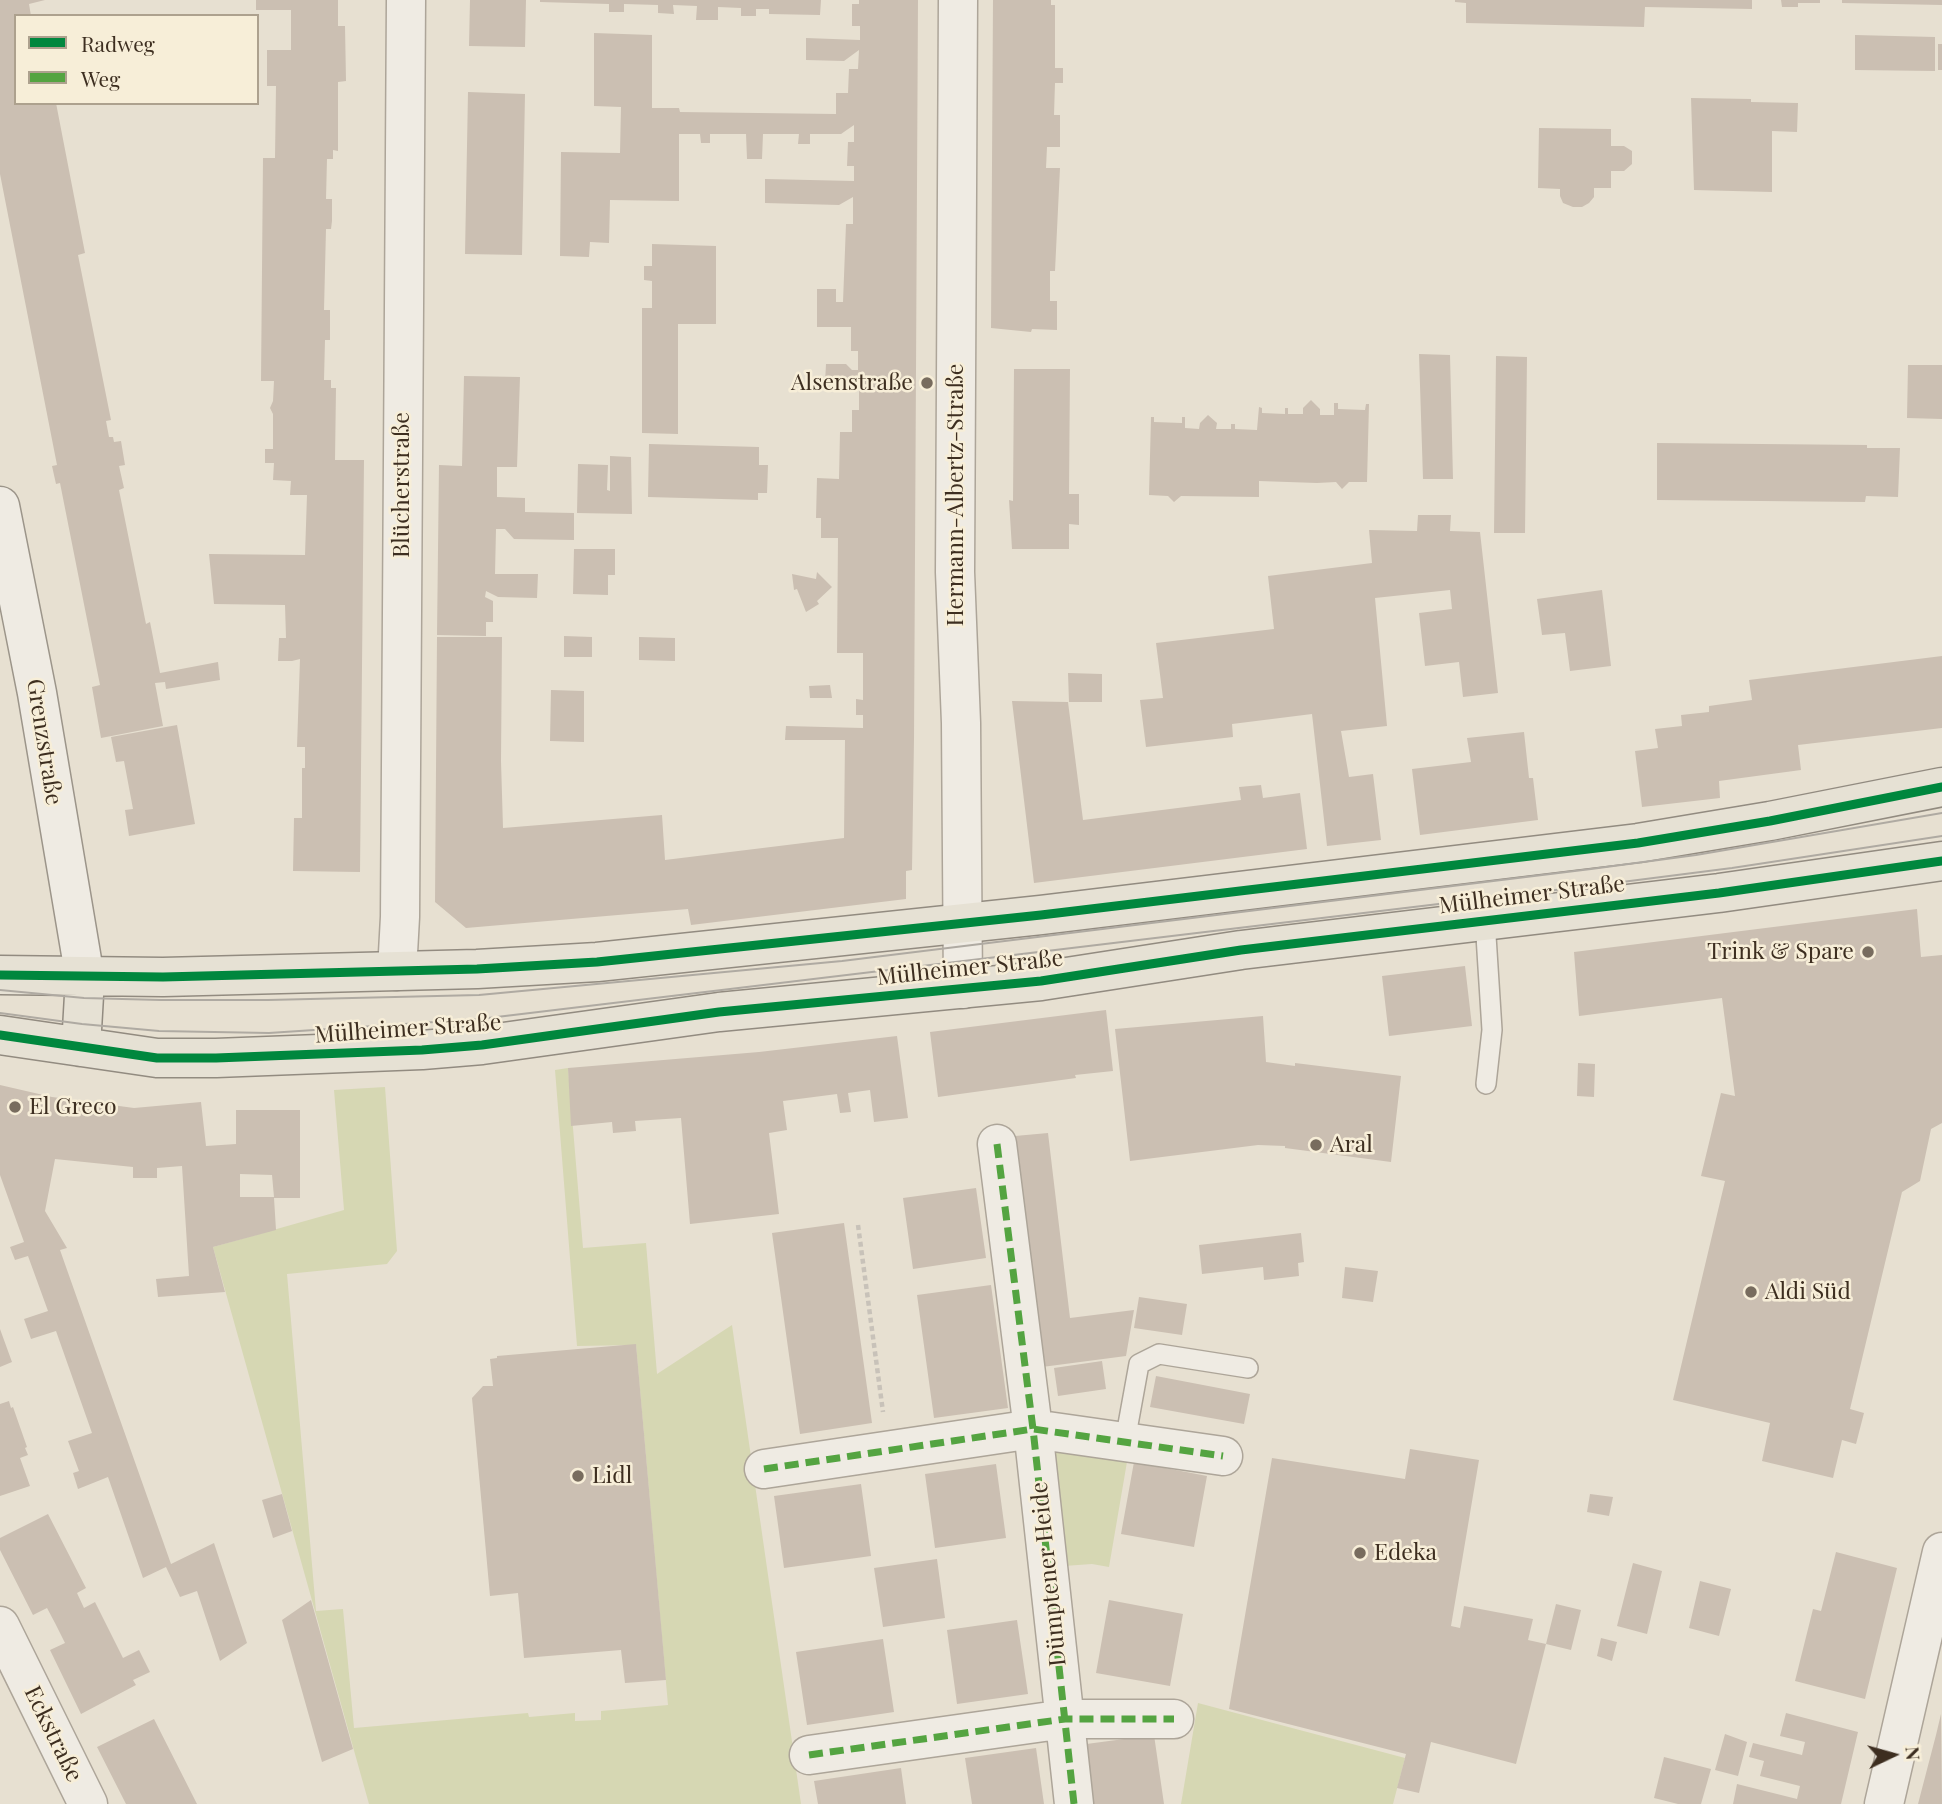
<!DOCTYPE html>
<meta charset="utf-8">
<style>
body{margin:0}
#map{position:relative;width:1942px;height:1804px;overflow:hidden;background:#e7e0d1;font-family:"Playfair Display",serif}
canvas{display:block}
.legend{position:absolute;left:14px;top:14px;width:245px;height:91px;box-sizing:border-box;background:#f7eed8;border:2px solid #ada18e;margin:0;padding:9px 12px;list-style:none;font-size:21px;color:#3d2e20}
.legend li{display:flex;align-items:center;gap:14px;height:35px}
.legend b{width:35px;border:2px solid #ada18e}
.north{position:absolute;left:1858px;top:1720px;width:70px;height:70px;-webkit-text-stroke:5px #f7eed8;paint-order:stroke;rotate:85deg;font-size:19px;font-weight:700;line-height:28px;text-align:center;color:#3d2e20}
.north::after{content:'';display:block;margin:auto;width:24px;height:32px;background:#3d2e20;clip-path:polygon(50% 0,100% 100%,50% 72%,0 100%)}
</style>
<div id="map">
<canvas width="1942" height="1804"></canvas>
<ul class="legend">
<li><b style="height:9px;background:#00873e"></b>Radweg</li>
<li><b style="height:9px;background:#54a441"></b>Weg</li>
</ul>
<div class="north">N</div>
</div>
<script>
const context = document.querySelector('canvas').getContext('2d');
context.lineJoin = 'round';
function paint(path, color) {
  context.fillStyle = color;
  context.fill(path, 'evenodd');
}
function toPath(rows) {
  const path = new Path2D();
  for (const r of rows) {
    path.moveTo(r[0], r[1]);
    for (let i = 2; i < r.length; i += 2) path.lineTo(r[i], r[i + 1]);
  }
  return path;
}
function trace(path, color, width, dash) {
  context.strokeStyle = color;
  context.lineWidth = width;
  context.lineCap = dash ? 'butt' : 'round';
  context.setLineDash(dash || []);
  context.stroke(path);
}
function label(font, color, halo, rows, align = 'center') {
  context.font = font + ' "Playfair Display",serif';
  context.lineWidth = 5;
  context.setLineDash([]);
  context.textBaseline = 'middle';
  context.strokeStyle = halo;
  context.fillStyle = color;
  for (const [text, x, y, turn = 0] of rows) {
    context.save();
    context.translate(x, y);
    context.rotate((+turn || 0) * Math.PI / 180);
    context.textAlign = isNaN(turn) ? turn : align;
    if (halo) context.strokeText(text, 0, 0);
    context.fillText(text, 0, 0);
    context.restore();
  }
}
const green = toPath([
 [568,1068,583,1248,646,1243,657,1374,732,1325,801,1804,369,1804,213,1247,344,1210,334,1090,385,1087,397,1251,387,1264,287,1274,316,1611,343,1609,354,1728,528,1713,529,1717,575,1713,575,1721,601,1720,601,1711,668,1705,636,1345,577,1346,555,1070],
 [1054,1451,1128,1456,1109,1567,1092,1564,1064,1566],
 [1198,1703,1405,1758,1393,1804,1181,1804]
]);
const building = toPath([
 [0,0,45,0,29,4,31,16,16,16,16,103,56,103,85,253,78,255,111,420,106,421,109,437,113,437,114,442,121,441,125,465,119,466,124,488,119,490,146,624,150,622,160,673,218,662,220,680,166,689,165,682,155,683,163,726,101,738,92,687,100,685,60,483,56,484,52,466,57,465,0,174],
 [256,0,338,0,338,26,345,26,346,81,338,82,338,151,333,150,333,159,327,159,326,199,332,199,332,221,331,229,326,229,324,310,330,310,330,340,325,340,324,380,331,380,331,388,336,388,335,460,364,460,360,872,293,871,294,818,302,818,302,768,305,768,305,747,297,747,300,659,292,661,278,661,279,638,286,638,285,605,214,604,209,554,305,555,307,495,290,495,291,481,273,480,274,463,265,463,265,449,273,449,273,414,270,408,273,401,274,381,261,381,263,158,275,158,276,86,267,86,267,50,291,50,291,10,256,10],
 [470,0,526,0,525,47,469,46],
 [540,0,821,0,820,15,769,14,769,9,756,9,756,16,741,16,741,8,718,7,718,20,696,20,697,6,673,5,674,14,658,13,658,5,624,4,624,12,609,12,609,4,540,2],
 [859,0,918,0,914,739,912,870,906,871,906,899,691,925,688,909,466,928,435,902,437,637,502,637,501,761,503,828,662,815,665,860,844,838,845,740,785,740,786,726,863,728,863,715,856,715,856,699,863,700,863,653,837,653,838,538,821,538,821,518,816,518,817,478,839,479,840,432,852,432,852,410,859,410,859,384,825,383,826,364,846,364,852,370,858,370,858,351,851,351,851,327,817,327,817,289,836,289,836,302,843,302,846,224,853,224,853,197,839,205,765,203,765,179,854,181,854,166,847,166,848,142,854,142,854,125,841,134,810,134,810,144,798,144,799,134,763,134,762,159,747,159,746,134,710,134,710,143,701,143,700,134,679,134,679,201,610,200,609,243,590,242,589,257,560,256,561,152,620,153,621,107,594,106,594,33,652,35,652,108,679,108,680,112,836,114,836,93,848,93,849,69,858,69,859,50,844,61,806,60,806,38,860,40,860,26,852,26,852,4,859,4],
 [993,0,1051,0,1051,5,1055,5,1055,68,1063,68,1063,83,1055,83,1054,115,1060,115,1060,147,1047,147,1046,168,1060,168,1055,271,1050,271,1050,301,1057,301,1057,330,1032,329,1031,332,991,328],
 [1455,0,1752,0,1752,9,1645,7,1644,27,1466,23,1466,3,1455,2],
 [1781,0,1820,0,1820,3,1798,3,1798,7,1782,7],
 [1842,0,1942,0,1942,5,1842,3],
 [1855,35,1935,37,1935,71,1855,70],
 [1938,44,1942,44,1942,70,1938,70],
 [468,92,525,94,522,255,465,254],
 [1691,98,1751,99,1751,102,1798,103,1797,132,1772,131,1772,192,1694,190],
 [1539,128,1611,129,1611,146,1624,146,1632,151,1632,164,1624,171,1611,171,1611,188,1594,188,1594,197,1589,203,1582,207,1573,207,1563,203,1560,196,1560,189,1538,188],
 [652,244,716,246,716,324,678,324,678,434,642,433,642,308,652,308,652,281,644,280,644,266,652,266],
 [1419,354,1450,355,1453,479,1423,479],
 [1496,356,1527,357,1525,533,1494,533],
 [1908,365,1942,365,1942,419,1907,418],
 [1014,369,1070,369,1069,494,1079,494,1079,525,1069,524,1069,549,1012,549,1009,500,1013,501],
 [464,376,520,377,517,467,497,467,497,497,525,498,525,512,574,513,574,540,514,539,505,529,496,529,495,574,538,574,537,598,498,597,486,591,485,597,493,601,493,622,486,622,486,636,437,635,439,465,462,466],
 [1311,400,1320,409,1320,415,1334,415,1334,403,1338,403,1338,409,1365,410,1366,404,1369,404,1367,482,1349,482,1342,489,1336,482,1317,483,1259,481,1259,497,1181,496,1174,502,1168,496,1149,495,1151,417,1154,417,1154,422,1182,423,1182,417,1185,417,1185,428,1199,429,1200,423,1208,415,1217,423,1216,429,1231,429,1231,424,1235,424,1235,429,1257,430,1259,407,1262,408,1262,413,1285,414,1285,408,1288,408,1288,414,1303,414,1303,408],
 [1657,443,1867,445,1867,448,1900,448,1898,497,1866,496,1865,502,1657,500],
 [649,444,759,447,759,465,768,465,767,493,758,493,758,500,648,497],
 [610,456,631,457,632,514,577,513,578,464,608,465,607,490,610,491],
 [1418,515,1451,515,1450,531,1480,532,1498,693,1463,697,1459,662,1425,666,1419,613,1452,609,1450,590,1375,598,1387,726,1341,731,1349,777,1373,774,1381,840,1327,846,1312,714,1232,724,1233,737,1146,747,1140,700,1163,698,1156,643,1274,629,1268,576,1372,563,1369,530,1417,531],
 [574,549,615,549,615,575,608,575,608,595,573,594],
 [817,572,832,587,817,601,819,604,806,612,797,589,794,590,792,574,816,579],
 [1602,590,1611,666,1570,671,1565,633,1542,635,1537,599],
 [564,636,592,637,592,657,564,657],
 [639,637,675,638,675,661,639,660],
 [1942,656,1942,728,1798,745,1801,770,1719,781,1720,798,1642,807,1635,751,1658,748,1655,729,1682,726,1681,715,1709,712,1709,706,1752,700,1749,680],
 [1068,673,1102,674,1102,702,1069,702],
 [830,685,832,698,810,698,809,686],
 [551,690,584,691,584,742,550,741],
 [1012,701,1068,702,1083,820,1241,800,1239,787,1261,785,1263,798,1300,793,1307,849,1034,883],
 [177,725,195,824,129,836,125,810,133,809,124,761,116,762,111,737],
 [1524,732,1529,778,1533,778,1538,820,1420,835,1412,769,1471,762,1467,738],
 [1917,909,1921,957,1942,955,1942,1123,1931,1129,1920,1181,1902,1192,1850,1409,1864,1413,1856,1444,1842,1440,1833,1478,1762,1461,1770,1423,1673,1400,1725,1181,1701,1176,1721,1093,1735,1096,1722,998,1579,1016,1574,952],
 [1465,966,1472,1026,1389,1036,1382,976],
 [1106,1010,1113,1071,1075,1075,1076,1078,938,1097,930,1032],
 [1263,1016,1266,1062,1295,1066,1295,1063,1401,1076,1391,1162,1285,1148,1285,1146,1258,1145,1130,1161,1115,1029],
 [897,1036,908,1118,874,1122,870,1090,848,1093,851,1112,840,1113,837,1094,783,1101,787,1130,769,1133,779,1214,690,1224,681,1118,635,1121,636,1131,613,1133,612,1122,571,1126,568,1068,759,1052],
 [1578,1063,1595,1064,1594,1097,1577,1096],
 [0,1085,52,1097,134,1108,201,1102,206,1146,236,1144,236,1110,300,1110,300,1198,274,1198,276,1230,213,1247,225,1292,158,1297,156,1279,189,1276,182,1166,157,1168,157,1178,133,1178,133,1167,55,1159,45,1211,67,1248,60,1250,171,1564,214,1543,247,1643,220,1661,197,1591,180,1597,166,1567,143,1578,108,1477,78,1489,73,1473,79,1471,68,1441,92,1433,56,1331,31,1339,24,1319,48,1311,28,1256,15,1260,10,1247,24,1242,0,1175],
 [240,1174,272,1175,274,1197,240,1197],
 [1048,1133,1070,1318,1134,1310,1126,1356,1042,1367,1015,1136],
 [976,1188,986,1258,913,1269,903,1198],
 [844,1223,872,1423,800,1434,772,1233],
 [1301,1233,1304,1262,1298,1263,1299,1276,1264,1280,1263,1267,1202,1274,1199,1245],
 [1345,1267,1378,1271,1373,1302,1342,1298],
 [991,1285,1008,1408,934,1418,917,1295],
 [1139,1297,1187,1304,1182,1335,1134,1328],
 [0,1329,12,1362,0,1367],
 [636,1344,666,1680,625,1683,621,1650,524,1658,518,1593,490,1596,472,1398,483,1386,493,1386,490,1359,497,1358,497,1356],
 [1102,1361,1106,1389,1058,1396,1054,1368],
 [1156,1376,1250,1394,1244,1424,1150,1407],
 [9,1401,11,1408,13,1407,27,1447,25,1448,28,1455,20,1458,30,1486,0,1496,0,1404],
 [1410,1449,1479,1460,1451,1626,1460,1628,1464,1606,1533,1619,1528,1640,1546,1644,1516,1764,1431,1742,1419,1793,1397,1788,1406,1754,1229,1709,1272,1458,1405,1479],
 [1134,1462,1207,1476,1194,1547,1121,1534],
 [996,1464,1006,1538,935,1548,925,1474],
 [861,1484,871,1556,784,1568,774,1496],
 [282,1494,292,1531,273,1538,262,1500],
 [1590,1494,1613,1497,1609,1516,1587,1512],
 [48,1514,86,1588,77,1593,84,1608,95,1602,123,1658,139,1650,150,1672,133,1680,136,1685,81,1714,50,1650,65,1643,55,1623,47,1608,33,1615,0,1550,0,1538],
 [1836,1552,1897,1568,1865,1699,1795,1681,1813,1609,1821,1611],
 [937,1559,945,1618,883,1627,874,1568],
 [1633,1563,1662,1571,1647,1634,1617,1626],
 [1700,1581,1731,1589,1719,1636,1689,1628],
 [311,1600,353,1749,322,1762,282,1620],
 [1109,1600,1183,1614,1170,1686,1096,1673],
 [1556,1604,1581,1610,1571,1650,1546,1644],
 [1017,1620,1028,1694,957,1704,947,1630],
 [1601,1638,1617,1642,1612,1661,1597,1656],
 [883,1639,894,1712,807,1725,796,1652],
 [1786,1713,1858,1732,1841,1804,1733,1804,1737,1784,1797,1799,1800,1786,1760,1776,1764,1761,1749,1757,1753,1743,1802,1755,1805,1742,1780,1736],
 [1941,1714,1942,1804,1918,1804,1936,1735],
 [154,1719,197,1804,126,1804,97,1747],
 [1725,1734,1747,1742,1738,1776,1715,1770],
 [1154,1735,1164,1804,1087,1804,1079,1745],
 [1036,1748,1044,1804,972,1804,965,1758],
 [1664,1757,1711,1769,1701,1804,1678,1804,1654,1798],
 [901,1768,906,1804,818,1804,814,1781]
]);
const path = toPath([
 [858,1225,883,1412]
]);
const lane = toPath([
 [1485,920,1492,1030,1486,1084],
 [1125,1441,1139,1364,1159,1354,1248,1368]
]);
const street = toPath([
 [958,0,955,572,961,723,963,989],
 [397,971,400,917,406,0],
 [997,1144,1033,1429,1074,1804],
 [764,1469,1033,1429,1223,1456],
 [0,1626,88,1804],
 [809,1755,1065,1719,1174,1719],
 [1884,1804,1942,1552]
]);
const secondary = toPath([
 [0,506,37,693,85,978]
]);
const primary = toPath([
 [0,975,163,977,477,969,597,962,1041,915,1638,843,1770,821,1942,787],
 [0,1035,157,1058,216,1058,422,1050,482,1045,719,1012,1041,981,1241,950,1719,893,1942,861],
 [81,1047,85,978]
]);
const tram = toPath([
 [0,990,84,998,161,1000,268,1000,479,995,842,961,1591,869,1696,855,1942,813],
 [0,1013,82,1024,159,1031,269,1033,480,1019,1622,882,1732,868,1942,836]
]);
const quiet = toPath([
 [997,1144,1033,1429,1074,1804],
 [764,1469,1033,1429,1223,1456],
 [809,1755,1065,1719,1174,1719]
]);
const cycleway = toPath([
 [0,975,163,977,477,969,597,962,1041,915,1638,843,1770,821,1942,787],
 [0,1035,157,1058,216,1058,422,1050,482,1045,719,1012,1041,981,1241,950,1719,893,1942,861]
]);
const markers = [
 [927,383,7,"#786c5e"],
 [1868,952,7,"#786c5e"],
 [15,1107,7,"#786c5e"],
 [1316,1145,7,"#786c5e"],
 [1751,1292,7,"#786c5e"],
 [578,1476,7,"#786c5e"],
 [1360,1553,7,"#786c5e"]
];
const poiNames = [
 ["Alsenstraße",913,383,"right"],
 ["Trink & Spare",1854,952,"right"],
 ["El Greco",29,1107],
 ["Aral",1330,1145],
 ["Aldi Süd",1765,1292],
 ["Lidl",592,1476],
 ["Edeka",1374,1553]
];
const streetNames = [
 ["Blücherstraße",402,485,-90],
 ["Hermann-Albertz-Straße",956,495,-90],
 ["Grenzstraße",44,742,81],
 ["Mülheimer Straße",1532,895,-7],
 ["Mülheimer Straße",970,968,-6],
 ["Mülheimer Straße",408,1029,-4],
 ["Dümptener Heide",1049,1574,-96],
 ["Eckstraße",53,1734,64]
];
paint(green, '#d6d7b3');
paint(building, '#cbbfb2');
trace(lane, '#ada599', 22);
trace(street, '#ada599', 41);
trace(secondary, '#9c958a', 41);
trace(primary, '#928b80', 41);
trace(path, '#c8c2b9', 4.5, [5, 3.5]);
trace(lane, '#efebe3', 19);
trace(street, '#efebe3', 38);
trace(secondary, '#efebe3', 38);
trace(primary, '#e6e1d4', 38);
trace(tram, '#afaaa2', 2);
trace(quiet, '#54a441', 7, [14, 7]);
trace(cycleway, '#00873e', 9);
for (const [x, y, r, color] of markers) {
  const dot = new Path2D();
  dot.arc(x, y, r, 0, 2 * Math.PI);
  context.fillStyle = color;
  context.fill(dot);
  trace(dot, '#f7eed8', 2.5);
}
label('23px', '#3d2e20', '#f7eed8', poiNames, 'left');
label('23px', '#3d2e20', '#f7eed8', streetNames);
</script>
